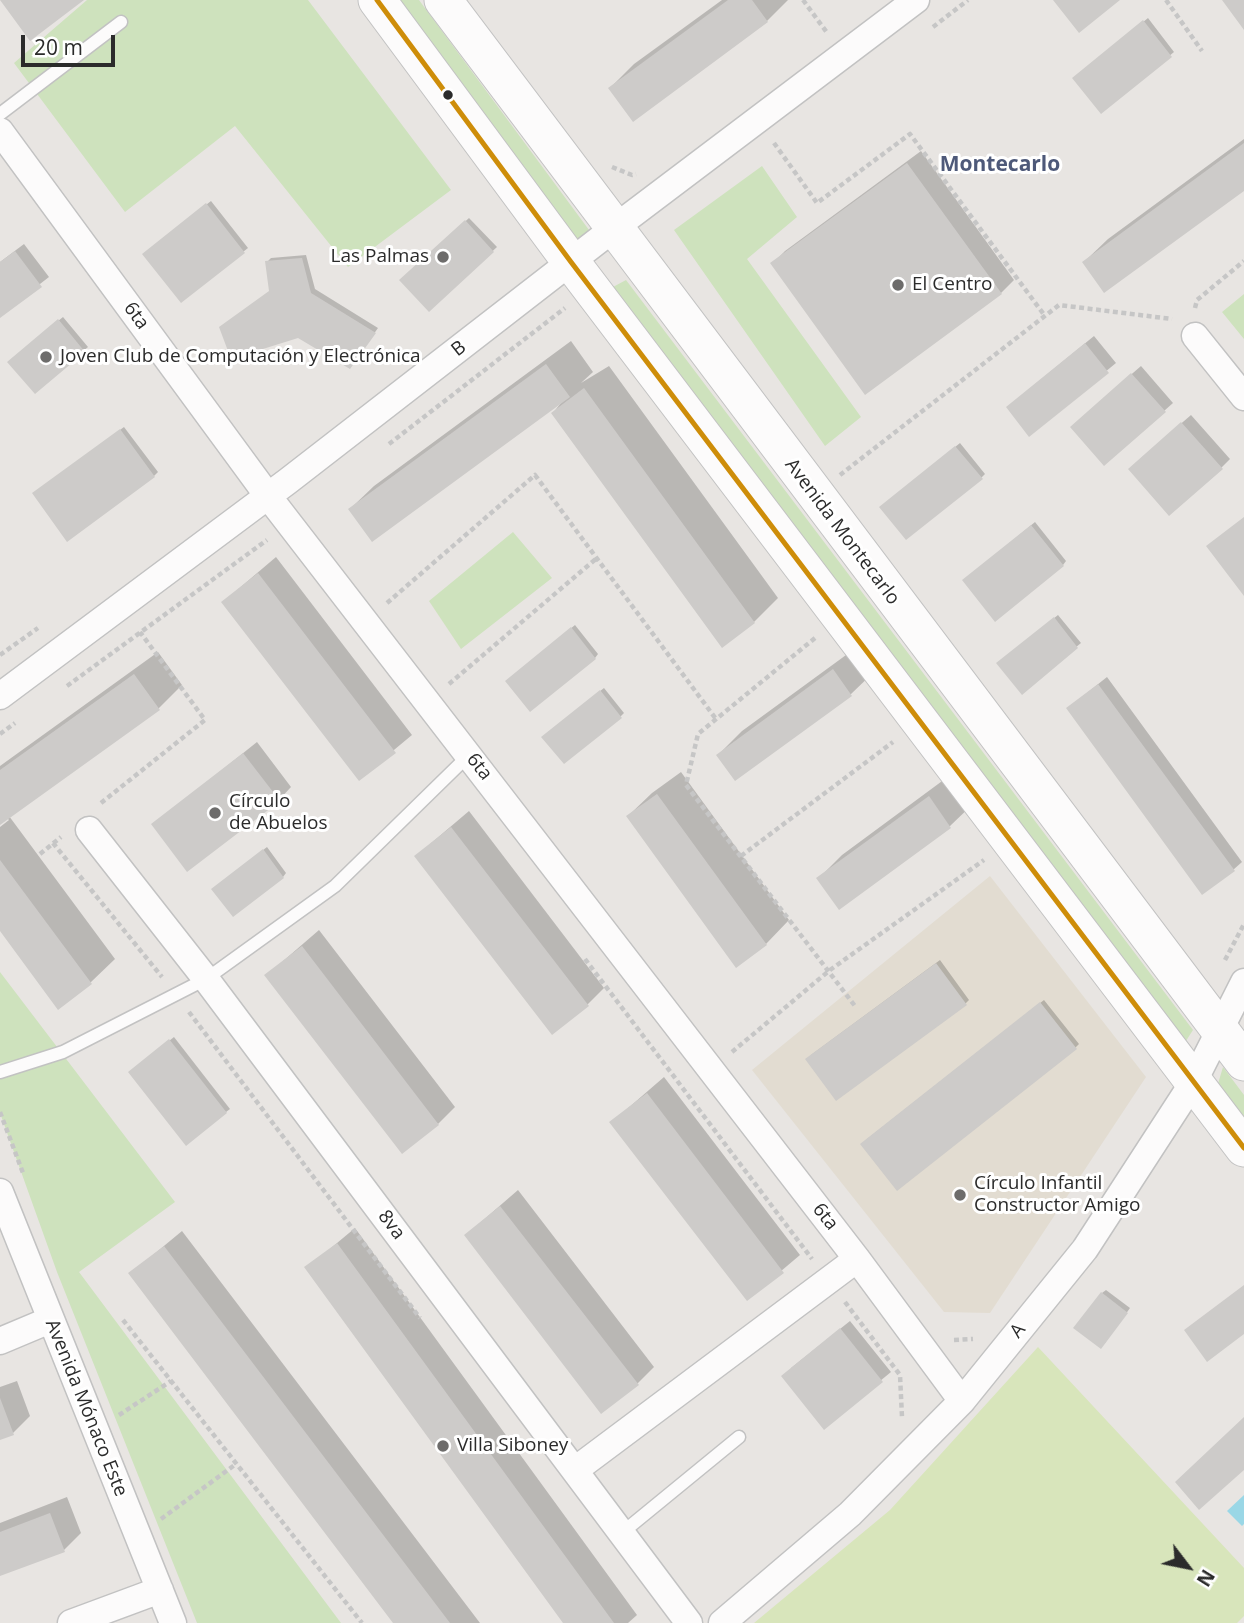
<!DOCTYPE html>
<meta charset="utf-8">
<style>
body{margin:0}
#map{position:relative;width:1244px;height:1623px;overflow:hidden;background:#e8e5e2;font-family:"Open Sans",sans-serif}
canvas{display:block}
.north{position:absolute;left:1153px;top:1532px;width:70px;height:70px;-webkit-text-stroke:5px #fff;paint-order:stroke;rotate:122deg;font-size:19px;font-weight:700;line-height:28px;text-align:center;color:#2b2b2b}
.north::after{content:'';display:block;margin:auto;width:24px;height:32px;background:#2b2b2b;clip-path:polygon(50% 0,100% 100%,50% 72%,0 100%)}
.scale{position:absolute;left:21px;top:35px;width:94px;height:32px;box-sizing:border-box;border:4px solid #2b2b2b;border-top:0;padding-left:9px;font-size:21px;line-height:24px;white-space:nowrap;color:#2b2b2b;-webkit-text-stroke:5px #fff;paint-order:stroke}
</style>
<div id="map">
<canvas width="1244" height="1623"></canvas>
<div class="north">N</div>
<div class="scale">20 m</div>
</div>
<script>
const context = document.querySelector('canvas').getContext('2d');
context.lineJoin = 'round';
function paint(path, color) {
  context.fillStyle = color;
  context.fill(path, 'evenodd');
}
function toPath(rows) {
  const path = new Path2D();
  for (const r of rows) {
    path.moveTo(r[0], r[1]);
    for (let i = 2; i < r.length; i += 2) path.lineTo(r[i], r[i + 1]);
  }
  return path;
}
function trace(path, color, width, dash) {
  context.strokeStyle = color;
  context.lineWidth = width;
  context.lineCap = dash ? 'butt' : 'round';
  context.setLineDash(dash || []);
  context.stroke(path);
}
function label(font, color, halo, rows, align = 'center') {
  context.font = font + ' "Open Sans",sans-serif';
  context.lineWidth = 6;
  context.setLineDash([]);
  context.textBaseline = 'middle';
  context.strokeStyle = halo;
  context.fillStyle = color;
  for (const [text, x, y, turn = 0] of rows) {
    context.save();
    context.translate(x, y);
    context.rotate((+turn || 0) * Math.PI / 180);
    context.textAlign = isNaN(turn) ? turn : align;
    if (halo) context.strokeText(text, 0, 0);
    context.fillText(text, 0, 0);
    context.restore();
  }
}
const education = toPath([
 [990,876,1146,1077,990,1313,944,1312,752,1070]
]);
const green = toPath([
 [87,0,308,0,451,190,348,267,235,126,125,212,14,63],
 [400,0,419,0,592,234,579,247],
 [762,166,797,217,747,259,861,417,825,446,674,230],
 [626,280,1193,1030,1184,1044,613,287],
 [1244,294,1244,339,1222,312],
 [513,532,552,578,461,649,429,601],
 [0,972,175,1202,79,1272,341,1623,197,1623,57,1272,0,1113],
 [1223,1067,1244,1095,1244,1122,1217,1087]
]);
const pitch = toPath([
 [1038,1347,1244,1568,1244,1616,1237,1623,754,1623,890,1510]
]);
const water = toPath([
 [1244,1495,1244,1524,1242,1526,1227,1511]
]);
const shadow = toPath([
 [722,0,788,0,767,21,610,88,634,64],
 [1148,18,1174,52,1101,112,1078,75],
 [1244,139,1244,189,1084,262,1108,239],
 [921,151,1014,280,1001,293,865,393,772,264,785,251],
 [211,201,248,248,181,301,148,250],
 [469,218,497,247,429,310,402,280],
 [24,244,49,277,0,315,0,262],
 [306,255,315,289,378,328,353,363,298,336,271,291,267,262,271,258],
 [63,317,88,347,35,392,13,358],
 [1094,336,1116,363,1030,434,1017,399],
 [571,341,593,372,581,383,609,366,778,598,754,622,553,413,564,399,350,509,374,486],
 [1141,366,1173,403,1164,411,1080,419],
 [1191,415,1230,459,1221,468,1139,460],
 [124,427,158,472,154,476,38,490],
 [960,443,985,474,981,478,885,504],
 [1035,522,1066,561,1063,565,968,577],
 [276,557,412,735,359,779,223,602],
 [1058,615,1081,643,1022,692,1002,660],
 [575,625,598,654,595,658,511,677],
 [857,647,875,671,851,694,736,779,718,755,742,731],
 [158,652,182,685,158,709,9,816,115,959,91,982,59,1007,0,928,0,827,9,820,7,818,0,823,0,766],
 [1107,677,1242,862,1233,870,1068,708],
 [604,688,624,713,620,717,547,733],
 [257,742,291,787,279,800,153,825],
 [681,772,789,920,766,944,628,816,652,793],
 [953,773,974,803,950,826,840,907,819,878,842,855],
 [469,811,604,988,587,1005,416,856],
 [267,847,286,873,283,877,217,886],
 [319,930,455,1107,438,1124,267,975],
 [940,960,969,1000,965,1004,811,1055],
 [1044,1000,1079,1044,1075,1048,866,1140],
 [174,1037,230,1109,226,1112,134,1069],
 [664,1077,800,1255,748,1299,612,1122],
 [518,1190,654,1367,637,1384,466,1235],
 [355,1228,637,1615,628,1623,565,1623,307,1268],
 [182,1231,480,1623,395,1623,130,1274],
 [1106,1290,1130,1308,1105,1343,1102,1293],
 [850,1321,891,1372,824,1427,791,1368],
 [17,1381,30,1416,13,1433,0,1438,0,1387],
 [67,1497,81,1533,64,1550,0,1574,0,1523]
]);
const building = toPath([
 [0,0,84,0,30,41],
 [728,0,752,0,768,22,633,122,608,88],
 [1053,0,1120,0,1079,33],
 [1222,0,1244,0,1244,30],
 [1143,20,1172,57,1101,114,1072,78],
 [1244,143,1244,191,1104,293,1082,262],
 [907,163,1002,294,865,395,770,263],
 [206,203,245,253,181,303,142,254],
 [465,220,494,252,429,312,399,280],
 [15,251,42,287,0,318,0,262],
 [302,258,311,293,376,333,350,369,298,338,231,359,219,327,269,291,265,261],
 [58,319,85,352,35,394,7,362],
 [1085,343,1109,373,1029,437,1006,407],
 [546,364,570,397,372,542,348,509],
 [1131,373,1166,412,1104,466,1070,427],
 [584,388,755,623,722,648,551,413],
 [1181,422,1223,469,1169,516,1128,469],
 [120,429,155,477,67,542,32,493],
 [955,446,983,479,906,540,879,507],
 [1244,517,1244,596,1206,546],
 [1031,525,1064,566,995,622,962,580],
 [258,573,396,753,359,781,221,602],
 [1054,617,1078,648,1022,695,996,663],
 [571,627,596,659,530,712,505,681],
 [833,669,852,696,735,781,716,755],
 [134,674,160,710,0,825,0,770],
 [1098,684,1235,871,1202,895,1066,708],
 [600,690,622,718,564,764,541,737],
 [243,753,280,801,187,872,151,824],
 [657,794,767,945,736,968,626,816],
 [929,796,951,828,839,910,816,878],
 [451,827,589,1006,552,1035,414,856],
 [263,849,284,878,233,917,211,889],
 [0,860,92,984,58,1010,0,931],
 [302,946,439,1125,402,1154,264,975],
 [936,963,967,1005,836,1101,805,1059],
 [1040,1002,1077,1049,897,1191,860,1144],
 [169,1039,227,1113,186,1146,128,1072],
 [647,1093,784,1273,747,1301,609,1122],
 [500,1206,639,1385,601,1414,464,1235],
 [337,1243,614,1623,563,1623,304,1267],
 [164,1246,450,1623,393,1623,128,1273],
 [1244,1285,1244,1334,1207,1362,1184,1330],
 [1101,1292,1128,1313,1101,1349,1073,1328],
 [840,1328,883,1382,824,1430,781,1376],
 [0,1398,14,1435,0,1440],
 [1244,1417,1244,1470,1199,1510,1175,1482],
 [50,1513,65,1552,0,1576,0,1532]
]);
const path = toPath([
 [803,0,828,34],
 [1166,0,1202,51],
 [933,27,968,0],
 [774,143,817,203,910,134,1045,316],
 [612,167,632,175,636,174],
 [1195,308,1197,300,1244,261],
 [389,444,565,308],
 [840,475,1059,305,1172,319],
 [387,603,535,475,716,719],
 [815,638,698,734,686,785,855,1006],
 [0,655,38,628],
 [449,684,597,558],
 [67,686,267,540],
 [0,734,15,723],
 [101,803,205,720,140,632],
 [53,843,162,977],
 [40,854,61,837],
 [741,856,893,742],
 [585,959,812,1259],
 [1225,960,1244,924],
 [189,1012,420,1318],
 [732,1052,830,970,984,860],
 [0,1112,23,1173],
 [845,1302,900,1375,902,1417],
 [123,1320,362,1623],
 [954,1340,973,1339],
 [119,1415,171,1381],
 [161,1519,236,1464]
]);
const service = toPath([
 [0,114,121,22],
 [0,1072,63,1052,206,979,335,886,469,755],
 [623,1532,739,1437]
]);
const minor = toPath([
 [0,131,268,496,857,1259,962,1401],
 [1195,336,1244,397],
 [0,696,288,481,613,229,916,0],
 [89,830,206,979,689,1623],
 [0,1192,173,1623],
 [0,1341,50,1320],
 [575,1470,857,1259],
 [71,1623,160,1590],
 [722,1623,850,1514,962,1401,1085,1249,1194,1081,1244,982]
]);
const secondary = toPath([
 [377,0,571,262,1244,1148],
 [443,0,1244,1062]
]);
const bus1 = toPath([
 [377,0,571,262,1244,1148]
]);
const markers = [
 [448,95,6,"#2b2b2b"],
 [443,257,7,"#6d6c6b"],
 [898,285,7,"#6d6c6b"],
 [46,357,7,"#6d6c6b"],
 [215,813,7,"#6d6c6b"],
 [960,1195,7,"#6d6c6b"],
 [443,1446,7,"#6d6c6b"]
];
const poiNames = [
 ["Las Palmas",429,257,"right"],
 ["El Centro",912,285],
 ["Joven Club de Computación y Electrónica",60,357],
 ["Círculo",229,802],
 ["de Abuelos",229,824],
 ["Círculo Infantil",974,1184],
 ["Constructor Amigo",974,1206],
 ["Villa Siboney",457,1446]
];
const streetNames = [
 ["6ta",136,316,54],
 ["B",459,349,-38],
 ["Avenida Montecarlo",842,532,53],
 ["6ta",479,767,52],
 ["6ta",825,1217,52],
 ["8va",391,1225,53],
 ["A",1018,1331,-51],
 ["Avenida Mónaco Este",86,1408,68]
];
const neighbourhoodNames = [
 ["Montecarlo",1000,165]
];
paint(education, '#e2dcd1');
paint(green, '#cee2bd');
paint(pitch, '#d8e5bb');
paint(water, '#9ad7e6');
paint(shadow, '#0003');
paint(building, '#cdcbc9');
trace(service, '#c2c2c2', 15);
trace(minor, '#c2c2c2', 29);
trace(secondary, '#c2c2c2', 39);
trace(path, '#c6c6c6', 4.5, [5, 3.5]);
trace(service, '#fcfbfb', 12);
trace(minor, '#fcfbfb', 26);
trace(secondary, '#fcfbfb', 37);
trace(bus1, '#ce8d09', 5);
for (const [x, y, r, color] of markers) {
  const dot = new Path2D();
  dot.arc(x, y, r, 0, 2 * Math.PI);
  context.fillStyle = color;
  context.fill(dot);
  trace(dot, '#fff', 2.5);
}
label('19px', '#2b2b2b', '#fff', poiNames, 'left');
label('19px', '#2b2b2b', '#fff', streetNames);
label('bold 21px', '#4e5979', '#fff', neighbourhoodNames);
</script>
